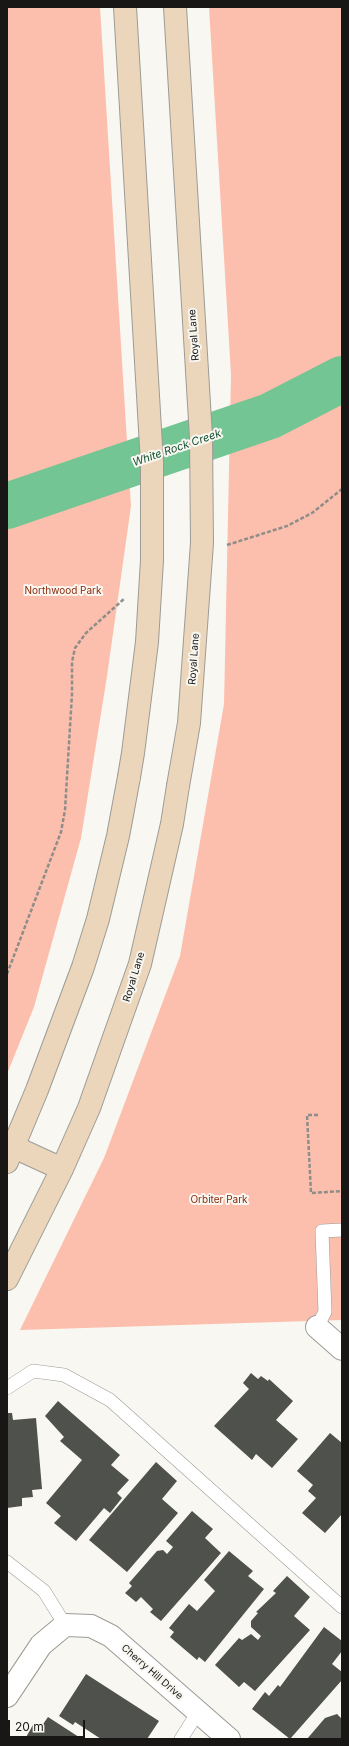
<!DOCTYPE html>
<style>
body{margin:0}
#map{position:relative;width:349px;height:1746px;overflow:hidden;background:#f9f7f1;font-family:Inter,sans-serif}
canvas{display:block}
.frame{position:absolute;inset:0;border:8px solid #181715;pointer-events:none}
.scale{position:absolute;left:8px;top:1720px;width:77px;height:18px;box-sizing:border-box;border:2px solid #181715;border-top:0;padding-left:5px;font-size:12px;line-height:14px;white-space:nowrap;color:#181715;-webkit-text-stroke:3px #f9f7f1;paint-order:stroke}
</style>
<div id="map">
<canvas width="349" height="1746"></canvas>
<div class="frame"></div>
<div class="scale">20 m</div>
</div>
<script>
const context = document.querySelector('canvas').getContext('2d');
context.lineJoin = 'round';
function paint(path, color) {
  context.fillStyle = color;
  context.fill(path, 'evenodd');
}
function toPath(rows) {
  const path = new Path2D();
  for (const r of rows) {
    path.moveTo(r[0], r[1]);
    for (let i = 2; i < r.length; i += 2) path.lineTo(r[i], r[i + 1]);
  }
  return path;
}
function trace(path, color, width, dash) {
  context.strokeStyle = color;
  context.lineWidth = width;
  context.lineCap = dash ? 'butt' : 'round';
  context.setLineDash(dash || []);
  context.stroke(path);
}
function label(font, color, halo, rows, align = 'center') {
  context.font = font + ' Inter,sans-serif';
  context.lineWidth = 4;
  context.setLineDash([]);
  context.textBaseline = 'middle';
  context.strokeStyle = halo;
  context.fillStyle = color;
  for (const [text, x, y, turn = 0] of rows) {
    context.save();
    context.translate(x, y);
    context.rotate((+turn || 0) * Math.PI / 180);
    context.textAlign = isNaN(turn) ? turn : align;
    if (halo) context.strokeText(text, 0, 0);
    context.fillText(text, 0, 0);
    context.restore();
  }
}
const green = toPath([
 [7,7,100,7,131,506,107,676,81,838,34,1007,7,1074],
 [209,7,342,7,342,1320,20,1330,104,1158,180,956,224,704,231,375]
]);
const river = toPath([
 [7,506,270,416,342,379]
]);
const building = toPath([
 [251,1373,258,1379,261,1376,268,1381,269,1379,293,1401,276,1420,298,1439,272,1468,256,1454,252,1460,214,1426,249,1389,243,1383],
 [58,1401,120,1455,111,1465,129,1480,117,1493,122,1498,110,1513,104,1508,76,1541,54,1523,61,1516,46,1503,82,1460,60,1441,64,1437,45,1416],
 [7,1413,12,1413,13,1420,36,1418,42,1489,32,1490,33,1497,22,1498,22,1506,7,1508],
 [330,1433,342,1443,342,1514,325,1533,302,1513,316,1498,308,1491,313,1485,297,1471],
 [156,1462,177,1481,162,1499,178,1513,127,1572,89,1540],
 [192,1511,213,1529,205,1538,221,1553,161,1621,150,1612,153,1609,141,1597,136,1602,125,1593,132,1586,129,1583,157,1551,163,1550,167,1554,173,1547,166,1541],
 [229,1551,253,1571,248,1576,264,1589,205,1662,199,1657,197,1660,170,1637,174,1632,169,1628,189,1604,197,1611,215,1591,204,1580],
 [287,1576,310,1597,294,1616,310,1630,255,1691,244,1682,239,1687,215,1665,239,1638,242,1640,251,1634,258,1640,261,1636,251,1627,251,1621,258,1613,256,1612,276,1593,273,1591],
 [324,1627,342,1641,342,1651,332,1664,342,1672,342,1680,290,1739,252,1709,265,1692,269,1696,278,1685,280,1687],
 [86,1674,159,1721,147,1739,101,1739,75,1722,73,1725,59,1716],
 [337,1714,342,1719,342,1739,307,1739,325,1718],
 [48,1717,82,1739,25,1739,34,1723,41,1727]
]);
const path = toPath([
 [227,545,287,526,312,513,342,489],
 [7,974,61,832,65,810,72,694,72,662,75,648,86,633,125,598],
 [318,1115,307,1115,311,1193,342,1191]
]);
const lane = toPath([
 [317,1327,325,1312,322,1231,342,1230],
 [7,1388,33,1371,64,1375,110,1400,342,1607],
 [7,1562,44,1591,65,1625],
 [181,1739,198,1712]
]);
const street = toPath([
 [317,1327,342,1349],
 [7,1696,41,1645,65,1625,91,1626,111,1636,229,1739]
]);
const secondary = toPath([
 [14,1147,62,1169],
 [7,1162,37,1090,83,967,98,919,118,836,129,777],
 [7,1279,62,1169,89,1108,140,964,172,824,178,786]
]);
const secondaryBridge = toPath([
 [125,7,152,463,152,560,147,642,133,753,129,777],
 [175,7,201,437,202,543,189,723,178,786]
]);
const streetNames = [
 ["Royal Lane",194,335,-94],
 ["Royal Lane",194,659,-86],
 ["Royal Lane",134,977,-73],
 ["Cherry Hill Drive",152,1672,41]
];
const parkNames = [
 ["Northwood Park",63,591],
 ["Orbiter Park",219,1200]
];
const waterNames = [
 ["White Rock Creek",177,448,-19]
];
paint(green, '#fcbfad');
trace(river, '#73c594', 46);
paint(building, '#4f514c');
trace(lane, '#9c9b95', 14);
trace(street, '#9c9b95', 24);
trace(secondary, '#9c9b95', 24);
trace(path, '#8f8d89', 2.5, [4, 2]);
trace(lane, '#fff', 13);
trace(street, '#fff', 22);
trace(secondary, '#ebd6bc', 22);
trace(secondaryBridge, '#9c9b95', 24, []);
trace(secondaryBridge, '#ebd6bc', 22);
label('10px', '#181715', '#f9f7f1', streetNames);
label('10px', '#8a290a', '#f9f7f1', parkNames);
label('italic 11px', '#135232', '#f9f7f1', waterNames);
</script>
